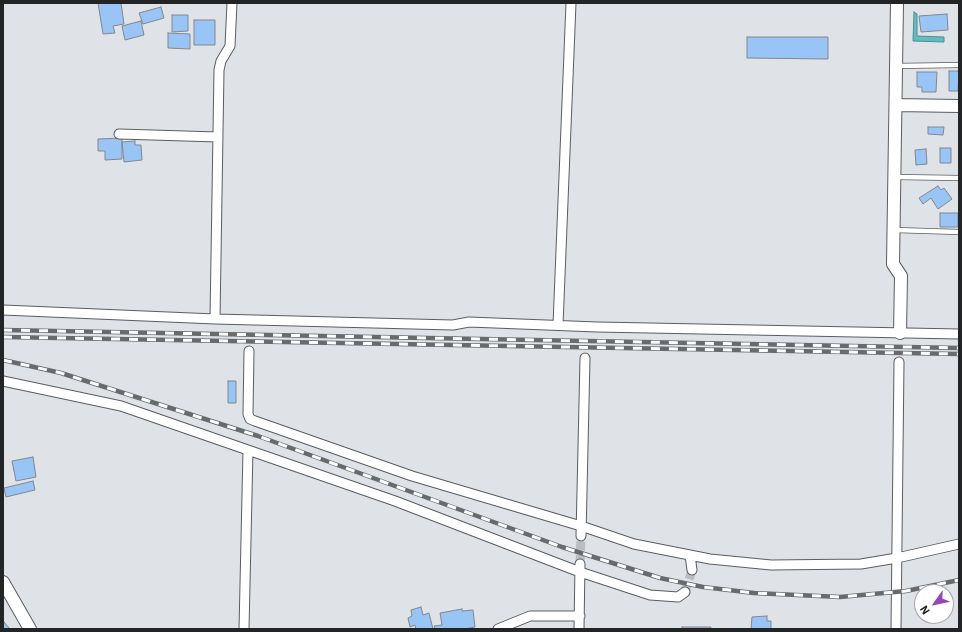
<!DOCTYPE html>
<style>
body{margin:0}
#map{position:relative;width:962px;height:632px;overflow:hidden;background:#dfe3e8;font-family:"IBM Plex Sans",sans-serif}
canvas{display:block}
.frame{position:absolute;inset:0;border:4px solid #222426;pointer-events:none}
.north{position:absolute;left:914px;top:584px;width:40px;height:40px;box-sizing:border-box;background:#fff;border:1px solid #a7a7a8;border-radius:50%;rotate:237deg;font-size:11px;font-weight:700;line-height:16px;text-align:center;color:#222426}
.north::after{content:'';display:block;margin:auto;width:14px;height:18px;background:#9846b6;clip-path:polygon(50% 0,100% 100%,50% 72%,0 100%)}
</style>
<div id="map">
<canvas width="962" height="632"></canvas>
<div class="frame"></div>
<div class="north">N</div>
</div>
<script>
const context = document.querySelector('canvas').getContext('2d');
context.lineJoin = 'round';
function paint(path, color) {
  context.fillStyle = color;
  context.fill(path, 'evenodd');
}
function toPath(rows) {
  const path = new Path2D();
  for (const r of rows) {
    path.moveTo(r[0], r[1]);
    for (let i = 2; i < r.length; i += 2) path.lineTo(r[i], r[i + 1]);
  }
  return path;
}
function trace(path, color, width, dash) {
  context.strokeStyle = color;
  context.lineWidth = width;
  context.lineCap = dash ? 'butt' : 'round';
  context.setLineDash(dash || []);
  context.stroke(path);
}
const water = toPath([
 [914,12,917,14,917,36,944,37,944,42,913,41,914,12]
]);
const building = toPath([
 [98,3,121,3,124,24,113,26,115,33,103,34,98,3],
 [161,7,164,18,143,24,139,13,161,7],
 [947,14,948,30,921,32,919,16,947,14],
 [172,15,188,15,188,31,172,32,172,15],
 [194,20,215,20,215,45,194,45,194,20],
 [141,21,144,35,125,40,122,26,141,21],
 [168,33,190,34,190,49,168,48,168,33],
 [747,37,828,37,828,59,747,58,747,37],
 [949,71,959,71,958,91,949,91,949,71],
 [917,72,937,72,936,92,922,92,922,87,917,87,917,72],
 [928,127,944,127,943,135,928,134,928,127],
 [122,138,122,159,105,160,105,151,98,151,98,139,122,138],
 [135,141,135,145,141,145,142,160,124,162,122,142,135,141],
 [940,148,951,148,951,163,940,163,940,148],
 [926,149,927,164,916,165,915,150,926,149],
 [938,186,941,190,944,188,952,199,938,209,931,198,923,204,919,198,938,186],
 [940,213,958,213,958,227,940,227,940,213],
 [228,381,236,381,236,403,228,403,228,381],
 [33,457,36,477,16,481,12,461,33,457],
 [33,481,35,490,6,497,4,488,33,481],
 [421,607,423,615,429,613,433,629,416,629,415,625,410,627,408,618,412,616,411,610,421,607],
 [462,609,462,611,473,610,475,627,465,629,435,629,434,626,442,625,440,613,462,609],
 [767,616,767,621,771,621,771,629,751,629,752,617,767,616],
 [4,622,10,629,3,629,4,622],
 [682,627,711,627,711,629,682,629,682,627]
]);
const minorTunnel = toPath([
 [580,564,581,536],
 [685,592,692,570]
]);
const service = toPath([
 [896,66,959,65],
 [895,177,959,178],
 [894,230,959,232]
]);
const minor = toPath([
 [119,134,218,137],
 [3,310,215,319,453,325,469,322,597,327,959,334],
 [215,319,219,70,221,61,230,46,232,3],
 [558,325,571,3],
 [249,351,248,414,250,419,255,421,412,476,581,526,634,544,710,559,771,565,861,564,897,558,959,544],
 [3,381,121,406,395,501,580,572,650,595,678,597,685,592],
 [581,536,585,358],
 [690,555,692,570],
 [244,629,248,450],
 [498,629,530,616,580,616],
 [579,629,580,564],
 [896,629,899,362]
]);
const tertiary = toPath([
 [897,3,893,264,901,276,900,333],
 [896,105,959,106],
 [3,582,30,629]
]);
const rail = toPath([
 [3,330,959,348],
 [3,337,959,354],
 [3,360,61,373,258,436,562,547,660,578,703,587,754,593,840,597,906,591,959,580]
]);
paint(water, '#64bbc3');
trace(water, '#508e94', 1);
paint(building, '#98c5f6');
trace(building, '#83878c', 1);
trace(minorTunnel, '#b9bdc1', 9, [9, 4.5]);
trace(service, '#595d61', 6);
trace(minor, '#595d61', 11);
trace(tertiary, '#595d61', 14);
trace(service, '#fff', 4.5);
trace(minor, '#fff', 9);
trace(tertiary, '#fff', 12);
trace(rail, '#686b6e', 4.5);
trace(rail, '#fff', 3, [9]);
</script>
